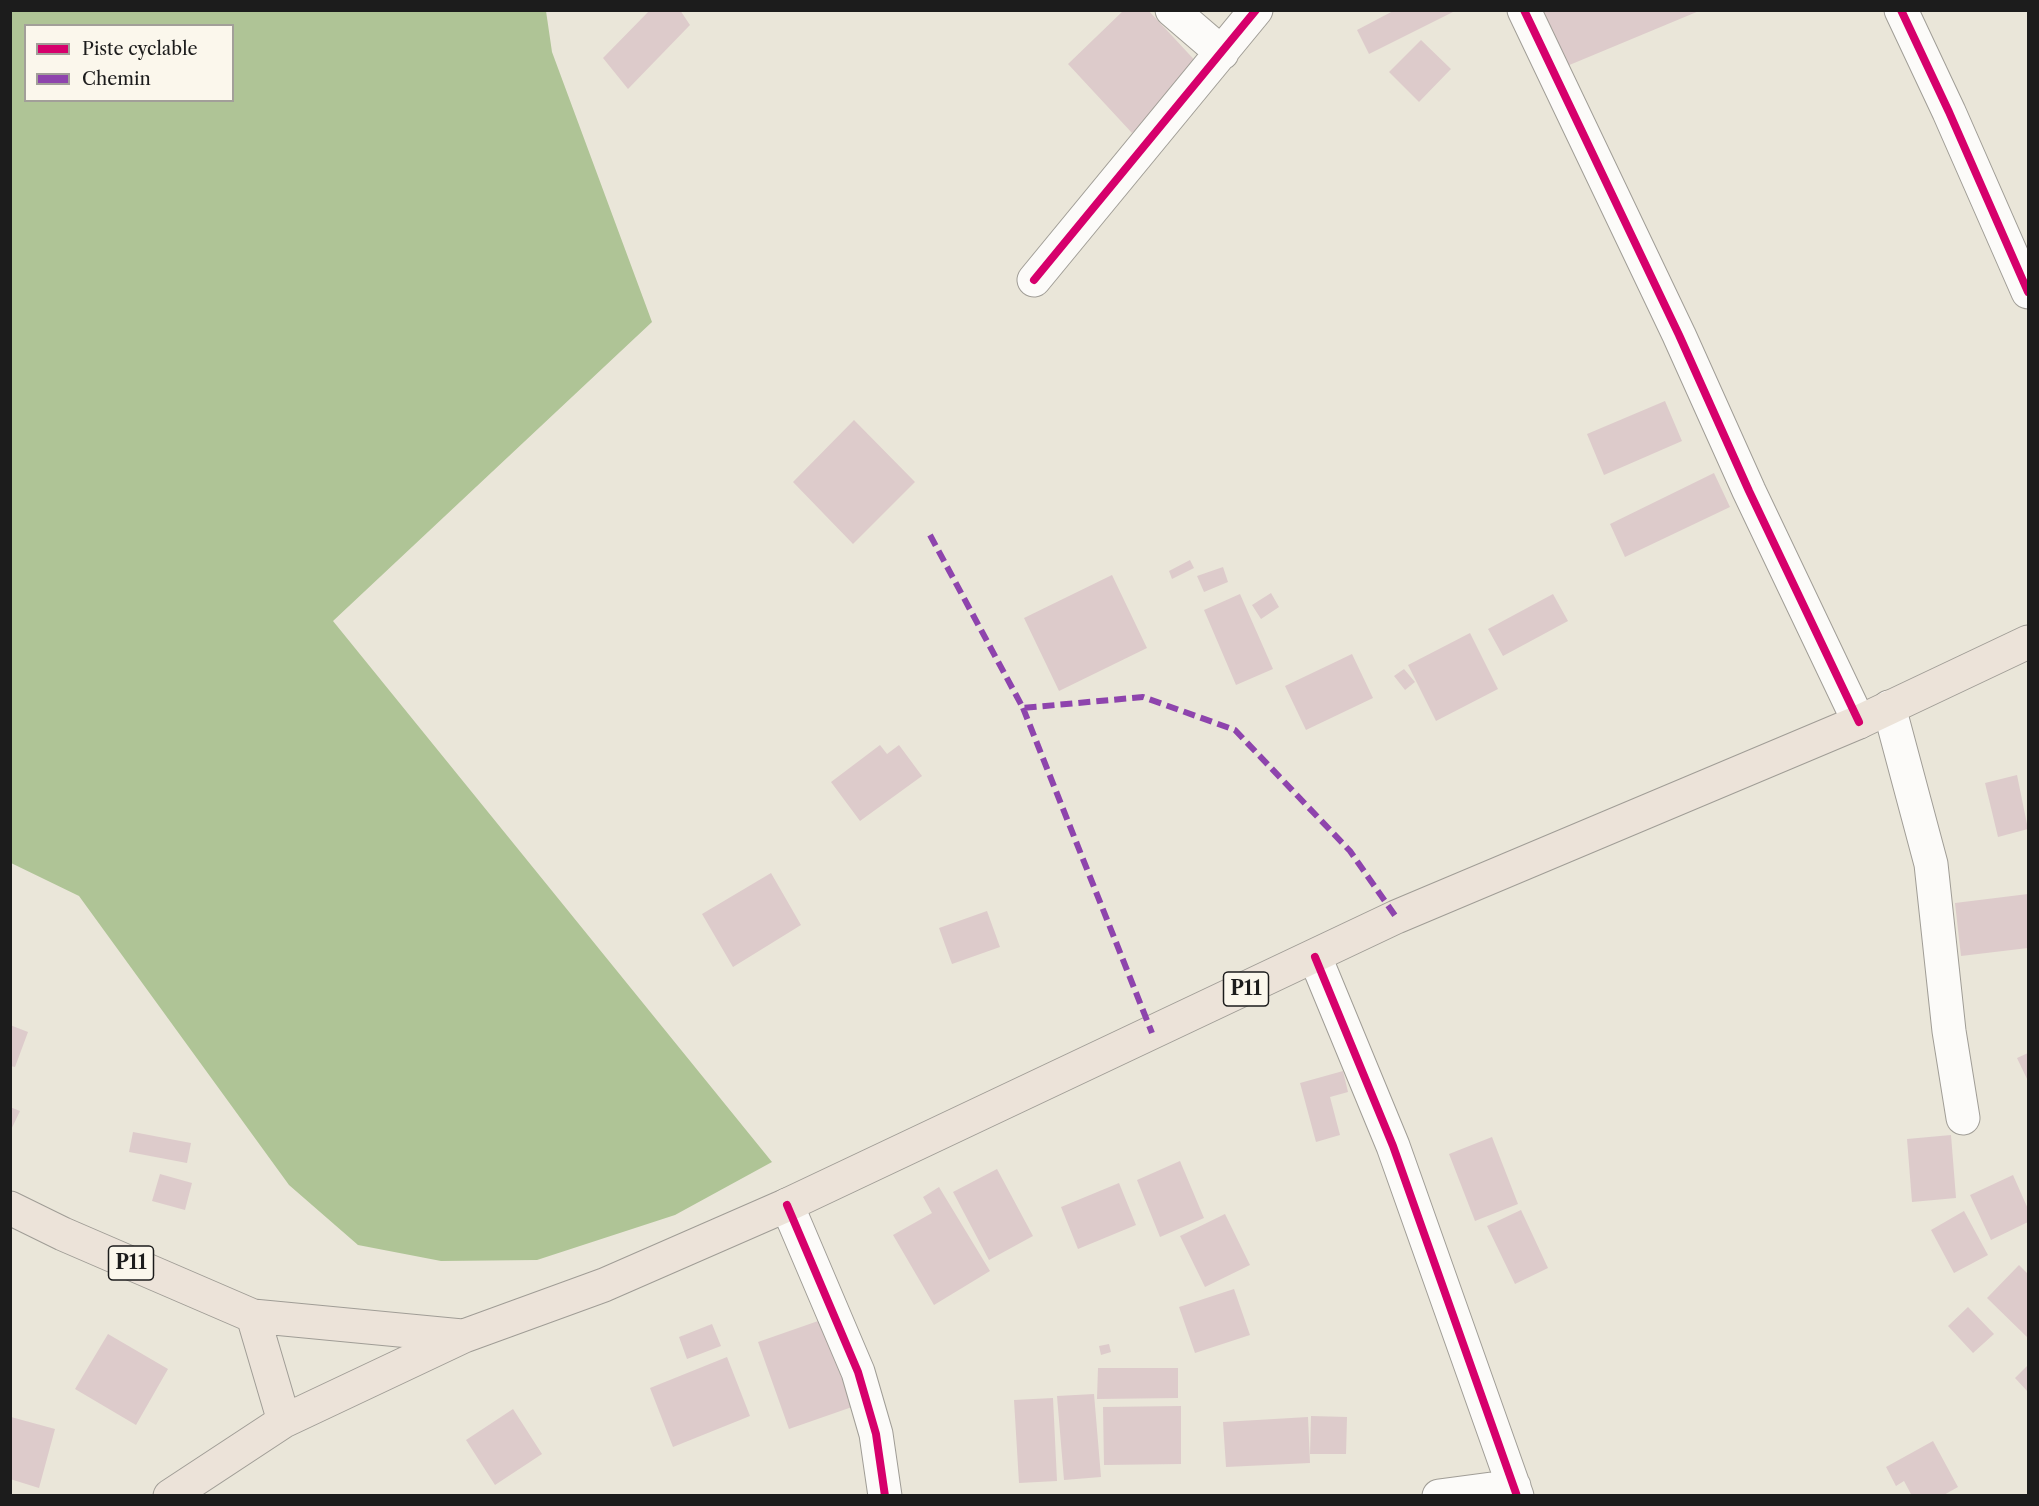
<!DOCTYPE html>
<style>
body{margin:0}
#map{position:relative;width:2039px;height:1506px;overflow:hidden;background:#eae6d9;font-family:"Libre Caslon Text",serif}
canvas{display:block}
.frame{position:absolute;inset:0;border:12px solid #1c1c1c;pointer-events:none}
.legend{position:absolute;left:24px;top:24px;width:210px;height:78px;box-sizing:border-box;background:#fbf7ec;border:2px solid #a29f99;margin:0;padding:8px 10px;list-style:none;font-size:18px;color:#1c1c1c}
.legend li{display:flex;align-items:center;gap:12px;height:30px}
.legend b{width:30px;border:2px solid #a29f99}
</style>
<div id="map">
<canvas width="2039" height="1506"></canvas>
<div class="frame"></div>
<ul class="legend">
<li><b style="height:8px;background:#d6006c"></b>Piste cyclable</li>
<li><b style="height:8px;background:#8e44ad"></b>Chemin</li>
</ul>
</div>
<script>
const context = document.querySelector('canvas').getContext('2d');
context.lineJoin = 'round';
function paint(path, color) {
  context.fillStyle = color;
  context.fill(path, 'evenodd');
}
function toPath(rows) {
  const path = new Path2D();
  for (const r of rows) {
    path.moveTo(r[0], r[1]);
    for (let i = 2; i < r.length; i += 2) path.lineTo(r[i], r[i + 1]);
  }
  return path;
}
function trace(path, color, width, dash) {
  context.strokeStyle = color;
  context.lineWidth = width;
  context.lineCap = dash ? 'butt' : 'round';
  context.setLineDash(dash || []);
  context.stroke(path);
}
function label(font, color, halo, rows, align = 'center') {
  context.font = font + ' "Libre Caslon Text",serif';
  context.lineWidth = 6;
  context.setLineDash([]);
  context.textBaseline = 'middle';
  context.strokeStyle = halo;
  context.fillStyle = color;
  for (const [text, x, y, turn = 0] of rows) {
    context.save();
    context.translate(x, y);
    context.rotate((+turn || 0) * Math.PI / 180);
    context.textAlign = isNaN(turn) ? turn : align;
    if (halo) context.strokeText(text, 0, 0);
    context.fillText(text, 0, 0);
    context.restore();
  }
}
const forest = toPath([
 [10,11,546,11,552,52,652,322,333,621,772,1162,675,1215,537,1260,441,1261,358,1245,289,1185,79,896,11,863],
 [26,26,232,26,232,100,26,100]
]);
const building = toPath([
 [650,10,680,10,690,25,628,89,603,58],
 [1124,10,1148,10,1201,67,1132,133,1068,64],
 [1395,10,1457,10,1369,54,1357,30],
 [1543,10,1699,10,1699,11,1567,66],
 [1421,40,1451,69,1419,102,1389,72],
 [1665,401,1682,441,1604,475,1587,434],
 [854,420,915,482,853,544,793,482],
 [1714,473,1730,507,1625,557,1610,524],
 [1190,560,1194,568,1172,579,1169,571],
 [1223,567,1228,582,1204,592,1197,576],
 [1112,575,1147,648,1059,691,1024,618],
 [1271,593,1279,607,1261,619,1252,605],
 [1240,594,1273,669,1236,685,1204,610],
 [1553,594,1568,621,1503,656,1488,629],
 [1470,633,1498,689,1436,721,1408,665],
 [1352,654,1373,698,1306,730,1285,686],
 [1404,669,1415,682,1405,690,1394,676],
 [880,745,887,754,899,745,922,776,860,821,831,782],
 [2017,775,2028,829,1998,837,1985,783],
 [771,873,801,925,733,967,702,914],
 [2028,894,2028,948,1961,956,1955,903],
 [987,911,1000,947,952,964,939,928],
 [10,1025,28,1032,15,1067,10,1066],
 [2028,1053,2028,1081,2017,1058],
 [1343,1071,1348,1092,1330,1097,1340,1135,1316,1142,1300,1083],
 [10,1107,20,1111,10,1132],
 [133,1132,191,1143,187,1163,129,1152],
 [1951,1135,1956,1198,1912,1202,1907,1139],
 [1492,1137,1518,1204,1475,1221,1449,1154],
 [1180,1161,1204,1218,1160,1237,1137,1180],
 [997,1169,1033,1236,989,1260,953,1192],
 [160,1174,192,1183,185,1210,152,1201],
 [2013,1175,2028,1209,2028,1222,1991,1240,1970,1195],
 [1119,1183,1136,1225,1078,1249,1061,1207],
 [939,1187,990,1271,934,1305,893,1235,932,1213,923,1197],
 [1521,1210,1548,1268,1515,1284,1487,1226],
 [1964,1211,1988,1255,1954,1273,1931,1230],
 [1225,1214,1250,1265,1205,1287,1180,1236],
 [2019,1265,2028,1274,2028,1338,1987,1298],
 [1234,1289,1250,1335,1195,1353,1179,1307],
 [1968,1307,1994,1334,1973,1353,1948,1326],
 [821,1320,852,1407,789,1429,758,1342],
 [712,1324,721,1346,687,1359,679,1337],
 [108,1334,168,1369,136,1425,75,1389],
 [1109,1344,1111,1352,1101,1355,1099,1346],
 [727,1357,750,1416,673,1447,650,1388],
 [2028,1365,2028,1392,2015,1378],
 [1098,1368,1178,1368,1178,1398,1097,1399],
 [1094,1394,1101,1477,1064,1480,1057,1396],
 [1053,1398,1057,1481,1019,1483,1014,1400],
 [1181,1406,1181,1464,1104,1465,1103,1407],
 [513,1409,542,1454,495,1485,466,1440],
 [1311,1416,1347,1417,1346,1454,1310,1454],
 [11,1417,55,1429,39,1488,10,1479],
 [1308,1417,1310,1463,1226,1467,1223,1422],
 [1933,1441,1958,1487,1942,1496,1912,1496,1904,1481,1896,1486,1886,1467]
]);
const minor = toPath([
 [1172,10,1222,53],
 [1524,10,1679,335,1749,491,1859,722],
 [1901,10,1949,112,2028,292],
 [1034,280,1256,10],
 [1889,707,1931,864,1949,1031,1963,1118],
 [1315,957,1393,1146,1517,1496],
 [787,1205,858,1372,876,1434,885,1496],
 [1439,1496,1514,1486]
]);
const major = toPath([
 [10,1208,63,1234,253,1316,462,1336],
 [253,1316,284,1421],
 [170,1496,284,1421,464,1336,604,1285,787,1205,1396,917,1859,722,2028,642]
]);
const quiet = toPath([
 [930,535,1023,708,1143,697,1235,730,1350,851,1396,917],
 [1023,708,1152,1033]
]);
const cycleway = toPath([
 [1524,10,1679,335,1749,491,1859,722],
 [1901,10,1949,112,2028,292],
 [1034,280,1256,10],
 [1315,957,1393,1146,1517,1496],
 [787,1205,858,1372,876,1434,885,1496]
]);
const shields = [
 [1246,989,45],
 [131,1263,45]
];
const shieldNames = [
 ["P11",1246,989],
 ["P11",131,1263]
];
paint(forest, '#afc496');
paint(building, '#ddcbcb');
trace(minor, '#a09d96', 35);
trace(major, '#a09d96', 35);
trace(minor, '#fcfbf9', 33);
trace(major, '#ece3d9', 33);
trace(quiet, '#8e44ad', 6, [12, 6]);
trace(cycleway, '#d6006c', 8);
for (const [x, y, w] of shields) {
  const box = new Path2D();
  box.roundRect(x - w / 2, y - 17, w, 34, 4.5);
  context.fillStyle = '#fbf7ec';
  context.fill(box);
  trace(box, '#1c1c1c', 1.5);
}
label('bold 20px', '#1c1c1c', null, shieldNames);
</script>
